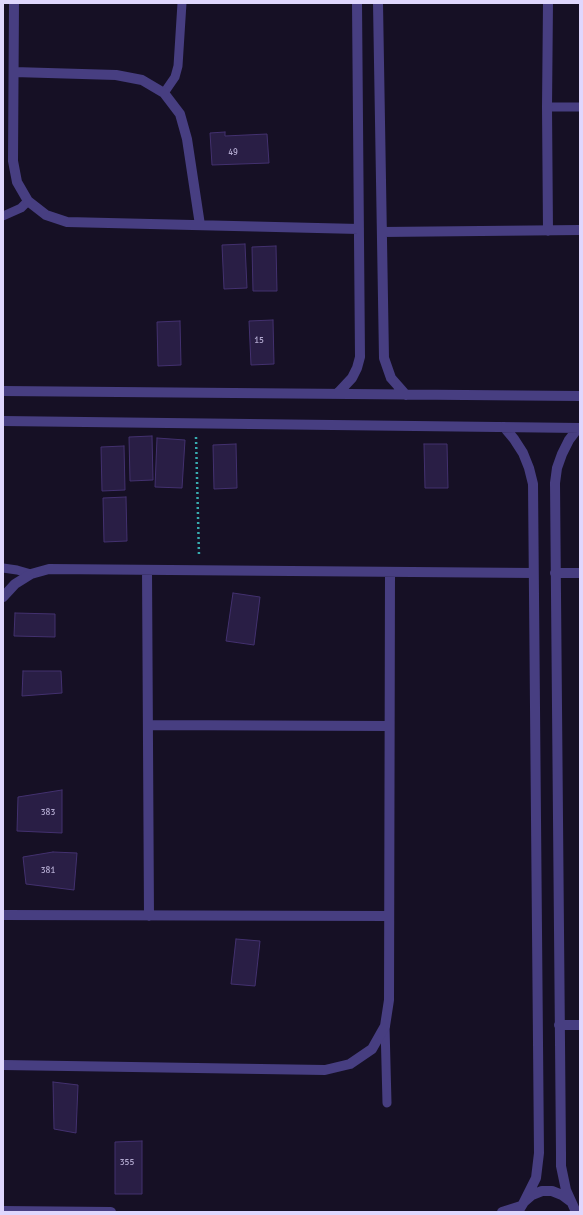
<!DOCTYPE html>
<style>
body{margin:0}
#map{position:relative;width:583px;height:1215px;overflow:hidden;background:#161025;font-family:Signika,sans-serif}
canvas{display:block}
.frame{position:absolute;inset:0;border:4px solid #dfd7fd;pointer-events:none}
</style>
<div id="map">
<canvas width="583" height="1215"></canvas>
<div class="frame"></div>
</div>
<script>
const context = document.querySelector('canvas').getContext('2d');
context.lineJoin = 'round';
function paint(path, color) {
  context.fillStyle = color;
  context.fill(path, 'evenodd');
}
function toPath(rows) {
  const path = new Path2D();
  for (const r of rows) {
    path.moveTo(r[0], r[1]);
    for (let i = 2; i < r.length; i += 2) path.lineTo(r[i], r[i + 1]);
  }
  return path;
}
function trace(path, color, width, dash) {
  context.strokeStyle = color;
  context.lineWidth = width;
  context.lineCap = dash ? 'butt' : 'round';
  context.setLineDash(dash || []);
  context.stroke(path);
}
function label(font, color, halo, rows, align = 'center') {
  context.font = font + ' Signika,sans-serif';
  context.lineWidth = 3;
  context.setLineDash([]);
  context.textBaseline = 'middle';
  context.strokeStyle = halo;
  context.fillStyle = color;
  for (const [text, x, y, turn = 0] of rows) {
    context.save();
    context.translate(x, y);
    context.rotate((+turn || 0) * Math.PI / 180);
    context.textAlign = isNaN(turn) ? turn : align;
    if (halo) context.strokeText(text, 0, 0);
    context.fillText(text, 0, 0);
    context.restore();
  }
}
const building = toPath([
 [225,132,225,136,267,134,269,163,212,165,210,133,225,132],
 [245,244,247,288,224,289,222,245,245,244],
 [276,246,277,291,253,291,252,247,276,246],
 [273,320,274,364,251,365,249,321,273,320],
 [180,321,181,365,158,366,157,322,180,321],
 [152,436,153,480,130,481,129,437,152,436],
 [157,438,185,440,182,488,155,487,157,438],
 [236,444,237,488,214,489,213,445,236,444],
 [424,444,447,444,448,488,425,488,424,444],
 [124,446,125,490,102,491,101,447,124,446],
 [126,497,127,541,104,542,103,498,126,497],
 [233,593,260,597,254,645,226,641,233,593],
 [15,613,55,614,55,637,14,636,15,613],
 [23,671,61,671,62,693,22,696,23,671],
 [62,790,62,833,17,831,18,797,62,790],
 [53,852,77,853,74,890,26,884,23,857,53,852],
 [236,939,260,941,255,986,231,984,236,939],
 [53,1082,78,1085,76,1133,54,1129,53,1082],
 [142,1141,142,1194,115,1194,115,1142,142,1141]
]);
const path = toPath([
 [196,437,199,556]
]);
const service = toPath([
 [164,93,175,77,178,66,182,3],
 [547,107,580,107],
 [3,216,21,208,28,201],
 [3,568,17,570,31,574],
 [385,1026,387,1103]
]);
const minor = toPath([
 [14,3,13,161,17,182,28,201,46,215,67,222,359,229],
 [378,3,384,358,391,378,406,395],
 [548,3,547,107,548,231],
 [14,72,116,75,142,80,164,93,180,114,187,139,200,225],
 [382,232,580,230],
 [3,391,580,396],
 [337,394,352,378,357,368,360,357,357,3],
 [3,421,580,428],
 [504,427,514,439,523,453,529,468,533,484,539,1153,536,1178,524,1202],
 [147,570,149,916],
 [555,573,580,573],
 [3,597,15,584,31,574,49,569,533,573],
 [148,725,389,726],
 [3,915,389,916],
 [559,1025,580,1025],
 [3,1065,325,1070,350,1064,372,1049,385,1026,389,1000,390,572],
 [3,1211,111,1212],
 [502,1212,521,1206],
 [518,1212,524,1202,532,1195,542,1191,552,1191,562,1195,570,1201],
 [576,1212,566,1190,561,1166,561,1154,555,483,557,468,562,454,569,440,578,428]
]);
const numberNames = [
 ["49",233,153],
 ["15",259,341],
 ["383",48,813],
 ["381",48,871],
 ["355",127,1163]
];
paint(building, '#291e45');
trace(building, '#43316f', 1);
trace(path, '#37acb0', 2.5, [2, 3]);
trace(service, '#473e81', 9);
trace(minor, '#473e81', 10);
label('9px', '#b2a9cf', null, numberNames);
</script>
